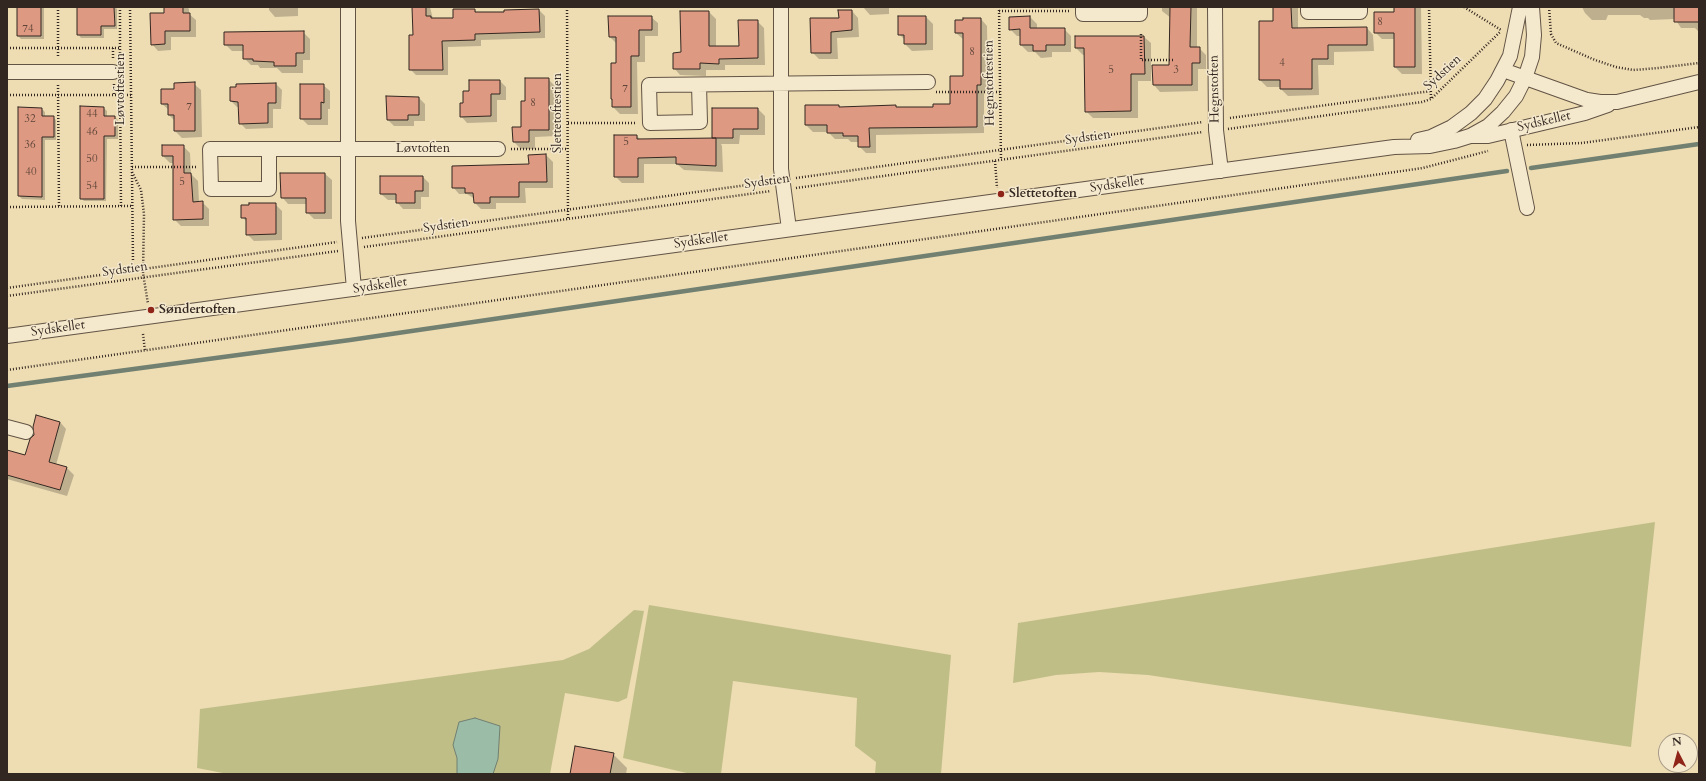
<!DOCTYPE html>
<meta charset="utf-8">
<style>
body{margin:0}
#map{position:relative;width:1706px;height:781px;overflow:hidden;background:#eedcb2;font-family:Cardo,serif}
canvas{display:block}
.frame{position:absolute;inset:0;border:8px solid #332721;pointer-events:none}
.north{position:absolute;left:1658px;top:733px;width:40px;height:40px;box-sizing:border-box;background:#f4e8cd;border:1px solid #a79b88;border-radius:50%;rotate:354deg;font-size:11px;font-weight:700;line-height:16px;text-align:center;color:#332721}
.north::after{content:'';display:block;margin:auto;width:14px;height:18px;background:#8f2418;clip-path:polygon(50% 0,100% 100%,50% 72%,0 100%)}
</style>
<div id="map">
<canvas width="1706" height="781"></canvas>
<div class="frame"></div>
<div class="north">N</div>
</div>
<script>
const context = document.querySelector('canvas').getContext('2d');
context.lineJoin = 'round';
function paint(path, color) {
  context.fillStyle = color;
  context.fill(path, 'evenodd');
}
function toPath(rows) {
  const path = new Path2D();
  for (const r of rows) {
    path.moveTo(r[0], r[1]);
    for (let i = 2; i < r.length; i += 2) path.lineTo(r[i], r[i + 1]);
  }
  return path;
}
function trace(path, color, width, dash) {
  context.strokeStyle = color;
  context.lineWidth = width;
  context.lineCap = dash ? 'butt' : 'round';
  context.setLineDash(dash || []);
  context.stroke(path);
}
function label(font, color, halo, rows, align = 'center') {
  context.font = font + ' Cardo,serif';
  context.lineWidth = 3;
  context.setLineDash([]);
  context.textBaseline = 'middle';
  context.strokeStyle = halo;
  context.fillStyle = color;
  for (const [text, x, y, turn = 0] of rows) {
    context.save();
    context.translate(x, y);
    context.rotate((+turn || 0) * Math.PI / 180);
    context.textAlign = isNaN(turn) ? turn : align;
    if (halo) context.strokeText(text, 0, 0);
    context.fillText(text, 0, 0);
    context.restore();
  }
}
const green = toPath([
 [1655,522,1631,747,1148,675,1099,672,1056,675,1013,683,1018,623],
 [649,605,951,655,941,774,875,774,876,762,855,746,857,698,733,681,721,774,691,774,623,758],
 [634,610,644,611,627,698,618,702,565,693,550,774,228,774,197,768,200,709,563,660,589,649]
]);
const water = toPath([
 [475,718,500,726,498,759,493,774,457,774,457,758,453,745,459,722,475,718]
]);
const shadow = toPath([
 [18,7,44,7,44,39,21,39,18,36],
 [78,7,115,7,117,9,117,29,104,29,104,38,81,38,78,34],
 [165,7,187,7,189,9,189,14,196,20,196,37,171,37,171,50,158,51,152,44,165,14],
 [269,7,298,7,298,16,275,17,269,10],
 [413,7,430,7,433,19,454,19,475,10,477,13,539,10,545,16,545,38,481,40,481,46,448,47,448,75,416,75,410,69,414,36],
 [863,7,889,7,889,14,870,15],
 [1162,7,1197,7,1197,48,1199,48,1206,55,1206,69,1198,69,1198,91,1160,92,1154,85,1170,66,1171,18,1162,11],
 [1274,7,1298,7,1298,29,1367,28,1373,35,1374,51,1334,52,1334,65,1318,65,1319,95,1288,96,1281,89,1281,87,1267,87,1260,80,1274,22],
 [1395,7,1421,7,1422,74,1402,74,1395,67,1395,39,1382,39,1375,32,1395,13],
 [1582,7,1699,7,1699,32,1695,28,1681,28,1675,19,1650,20,1648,18,1644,18,1640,15,1608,15,1606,20,1592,20,1585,13],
 [852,11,858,18,859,37,837,38,838,59,819,59,812,52,840,19],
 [709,12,716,19,716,47,740,47,757,21,764,28,765,65,725,65,725,70,706,70,706,76,680,75,674,68],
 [651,17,658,23,658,36,645,36,645,62,637,62,638,114,620,114,613,107,613,100,612,99,617,64,616,43,610,37],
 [926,17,933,24,933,50,912,51,905,44,905,40,899,34],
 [1030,17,1037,24,1037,29,1064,29,1071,36,1071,52,1052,52,1052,57,1041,58,1035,52,1028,52,1021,45,1021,36,1017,36,1010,29],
 [981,19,987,26,988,91,984,91,984,133,876,135,876,153,866,153,859,146,859,142,851,142,848,139,835,139,828,132,813,132,806,125,806,106,839,106,841,108,895,106,898,108,934,108,951,105,964,77,964,40,956,33],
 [303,32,310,39,310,60,303,60,303,73,282,73,277,68,260,68,258,65,251,65,244,58,244,51,232,51,225,44],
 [1076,37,1144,37,1151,43,1151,81,1138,81,1138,118,1093,118,1086,111,1085,55,1083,55,1076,48],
 [548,79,555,86,556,136,535,137,535,149,521,149,514,142,522,128,526,102],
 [500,81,506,87,506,100,497,100,497,122,467,123,461,116,464,104,470,92],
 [194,84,201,90,202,137,182,138,175,131,175,121,169,115,169,110,162,104,175,90],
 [276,84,282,90,281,109,273,109,273,128,246,129,240,123,239,107,237,107,231,101],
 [323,85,330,91,330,109,328,109,328,125,308,125,301,118],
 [387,97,419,98,425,104,425,121,414,121,414,126,394,126,388,120],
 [19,108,42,109,45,112,45,117,53,117,56,120,56,140,45,140,45,200,22,199,19,196],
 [104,108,107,111,107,117,115,117,118,120,118,139,107,139,106,201,84,201,81,198],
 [758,109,765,116,765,135,740,135,739,144,721,144,722,146,723,172,684,170,677,164,644,164,644,183,622,183,615,176,637,136,641,140,715,139,713,137],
 [183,146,190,153,191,174,198,181,199,202,202,202,209,209,209,226,181,226,174,219,174,163,170,163,163,156],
 [546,155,553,162,553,188,525,188,526,203,496,203,496,209,481,209,475,203,475,199,467,194,459,194,453,187,530,165,529,156],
 [325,174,332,180,332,219,314,219,307,212,307,204,288,204,282,197],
 [423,177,429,183,429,197,421,197,421,209,403,209,397,202,397,200,388,200,381,194],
 [275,204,282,211,282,240,254,241,247,234,247,222,242,217],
 [60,422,66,429,56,465,67,468,74,475,67,496,7,479,7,451,26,456],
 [613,754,627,768,626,774,571,774]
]);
const stream = toPath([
 [1531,168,1699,144],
 [7,386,350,340,1507,171]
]);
const building = toPath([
 [17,7,41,7,41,36,17,36,17,7],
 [77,7,114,7,115,26,101,26,101,35,77,35,77,7],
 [164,7,183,7,183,13,190,13,190,31,165,31,165,44,151,45,150,13,164,13,164,7],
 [412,7,426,7,426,16,431,16,431,18,453,18,453,9,475,9,475,12,504,12,504,10,539,9,540,32,475,34,475,40,442,41,443,70,409,70,409,35,413,35,412,7],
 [1170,7,1191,7,1190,47,1200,47,1200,63,1192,63,1192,85,1153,85,1152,65,1169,65,1170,7],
 [1273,7,1291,7,1292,28,1367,27,1367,45,1328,45,1328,59,1312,59,1312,89,1280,89,1280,80,1259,80,1259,21,1273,21,1273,7],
 [1394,7,1415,7,1415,67,1394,67,1394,33,1374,33,1374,12,1394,12,1394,7],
 [1674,7,1699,7,1699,22,1674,22,1674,7],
 [838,10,852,10,852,30,831,32,831,53,811,53,810,18,839,18,838,10],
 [680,11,709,11,709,46,739,46,738,20,758,20,758,58,719,59,719,64,700,63,700,69,673,69,673,53,681,52,680,11],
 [608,16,652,16,652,30,639,30,639,56,631,56,631,107,612,107,612,99,611,99,611,63,616,63,616,37,609,37,608,16],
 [898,16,926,16,926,44,904,44,904,35,898,35,898,16],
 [1030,16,1030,28,1065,28,1065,45,1046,45,1046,51,1033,51,1033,45,1020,45,1020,29,1009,30,1009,17,1030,16],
 [963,18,981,18,981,85,977,85,977,127,869,128,870,147,858,147,858,136,843,136,843,133,827,133,827,125,805,125,805,105,839,105,839,107,896,105,896,107,933,107,933,104,950,104,950,76,963,76,963,33,955,33,955,20,963,20,963,18],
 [304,31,304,53,296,53,296,66,274,66,274,62,253,61,253,59,243,59,243,45,224,45,224,32,304,31],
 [1075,36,1144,36,1145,74,1131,74,1131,111,1085,112,1084,48,1075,48,1075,36],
 [525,78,549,78,549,130,529,130,529,142,513,142,512,127,521,127,521,101,525,101,525,78],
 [469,80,500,80,500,94,491,94,491,116,460,117,460,103,463,103,463,91,469,91,469,80],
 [195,82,195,131,174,131,174,115,168,115,168,104,161,104,161,89,174,89,174,83,195,82],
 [276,83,276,103,268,103,268,123,239,124,238,102,230,101,230,87,236,87,236,84,276,83],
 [300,84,324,84,324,103,321,102,321,119,300,119,300,84],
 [386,96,419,97,419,115,408,115,408,120,387,120,386,96],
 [80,106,104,107,104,116,115,116,115,136,104,136,104,199,80,199,80,106],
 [18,107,42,108,42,116,54,116,54,137,42,137,42,197,18,196,18,107],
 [712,108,758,108,758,129,733,129,733,138,712,138,712,108],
 [614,135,637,135,637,139,716,138,716,166,676,164,676,157,638,158,638,177,614,177,614,135],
 [162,145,184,145,184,173,191,173,193,202,203,201,203,219,173,220,173,156,162,156,162,145],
 [546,154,547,182,519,182,519,197,490,197,490,203,474,203,473,193,465,193,465,188,452,188,452,166,529,164,528,155,546,154],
 [280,173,325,173,325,213,306,213,306,198,281,198,280,173],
 [380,176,423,176,423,191,415,191,415,203,396,203,396,194,380,194,380,176],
 [249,203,276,203,276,234,246,235,246,218,241,218,241,205,249,205,249,203],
 [36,415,60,422,49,462,67,467,60,490,7,475,7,450,25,455,30,439,34,435,33,427,36,415],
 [575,746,614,753,610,774,570,774,575,746]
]);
const path = toPath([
 [58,7,58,58],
 [120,7,120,61],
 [130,7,133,261],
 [567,7,568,219],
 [999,7,1001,160],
 [1429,7,1431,98],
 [1464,7,1501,30],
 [1549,7,1551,34,1556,43,1595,60,1616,67,1633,70,1658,68,1699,63],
 [999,11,1069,11],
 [1141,34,1141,60,1174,60],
 [7,48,120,48],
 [113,48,113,59],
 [120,82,121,206],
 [114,84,114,95],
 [58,85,59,206],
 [936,92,1000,92],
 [7,95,131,95],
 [1230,118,1431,91],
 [568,123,637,123],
 [1228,129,1422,102,1431,99,1500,32],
 [1527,145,1582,143,1699,127],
 [511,149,568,149],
 [995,161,997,188],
 [132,167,197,167],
 [132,172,141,190,144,214,143,273,148,304],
 [796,178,1203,122],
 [796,188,1203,132],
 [7,207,132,206],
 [362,238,769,182],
 [364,247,771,191],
 [7,288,337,242],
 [7,296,338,251],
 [143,334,145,351],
 [7,370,1423,168,1488,151]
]);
const minor = toPath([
 [348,7,348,221,354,289],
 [781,7,781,169,789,229],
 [1083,7,1083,14,1140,14,1140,7],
 [1215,7,1216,130,1221,171],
 [1308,7,1308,12,1360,12,1360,7],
 [1503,70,1587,100,1600,102,1617,102,1699,82],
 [7,72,113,72],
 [699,85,700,122,650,123,649,85,928,82],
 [1511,130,1527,208],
 [1473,136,1488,136,1585,113,1608,105],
 [1418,140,1431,137,1452,127,1471,113,1485,99,1497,81,1510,56,1520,7],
 [269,149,269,189,211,189,210,149,498,149],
 [7,336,1394,147,1430,146,1454,141,1470,136,1488,126,1503,112,1516,96,1525,78,1532,57,1534,35,1532,7],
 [7,427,26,432]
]);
const markers = [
 [1001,194,4,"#8f2418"],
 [151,310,4,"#8f2418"]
];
const numberNames = [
 ["8",1380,22],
 ["74",28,29],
 ["8",972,52],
 ["4",1282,63],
 ["5",1111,70],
 ["3",1176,70],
 ["7",625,89],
 ["8",533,103],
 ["7",189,107],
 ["44",92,114],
 ["32",30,119],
 ["46",92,132],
 ["5",626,142],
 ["36",30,145],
 ["50",92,159],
 ["40",31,172],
 ["5",182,182],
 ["54",92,186]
];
const streetNames = [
 ["Sydstien",1443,73,-43],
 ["Hegnstoftestien",990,83,-91],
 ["Løvtoftestien",121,89,-90],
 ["Hegnstoften",1215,89,-91],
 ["Slettetoftestien",558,113,-90],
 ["Sydskellet",1544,122,-13],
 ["Sydstien",1088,138,-8],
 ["Løvtoften",423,149],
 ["Sydstien",767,182,-8],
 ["Sydskellet",1117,185,-8],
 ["Sydstien",446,226,-8],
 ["Sydskellet",701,241,-8],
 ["Sydstien",125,270,-8],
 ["Sydskellet",380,286,-8],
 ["Sydskellet",58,329,-8]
];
const poiNames = [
 ["Slettetoften",1009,194],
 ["Søndertoften",159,310]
];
paint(green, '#c0be87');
paint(water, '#9bbca7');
trace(water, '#718071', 1);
paint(shadow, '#0003');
trace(stream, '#718071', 4.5);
paint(building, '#dd9981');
trace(building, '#332721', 1);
trace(minor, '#625445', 16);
trace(path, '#332721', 2.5, [1, 2]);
trace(minor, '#f4e8cd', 14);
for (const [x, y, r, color] of markers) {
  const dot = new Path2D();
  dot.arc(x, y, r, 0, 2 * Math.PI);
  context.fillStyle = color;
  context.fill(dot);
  trace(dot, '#f4e8cd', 1.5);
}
label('11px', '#5e4439', null, numberNames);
label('13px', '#332721', '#f4e8cd', streetNames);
label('bold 13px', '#332721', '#f4e8cd', poiNames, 'left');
</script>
